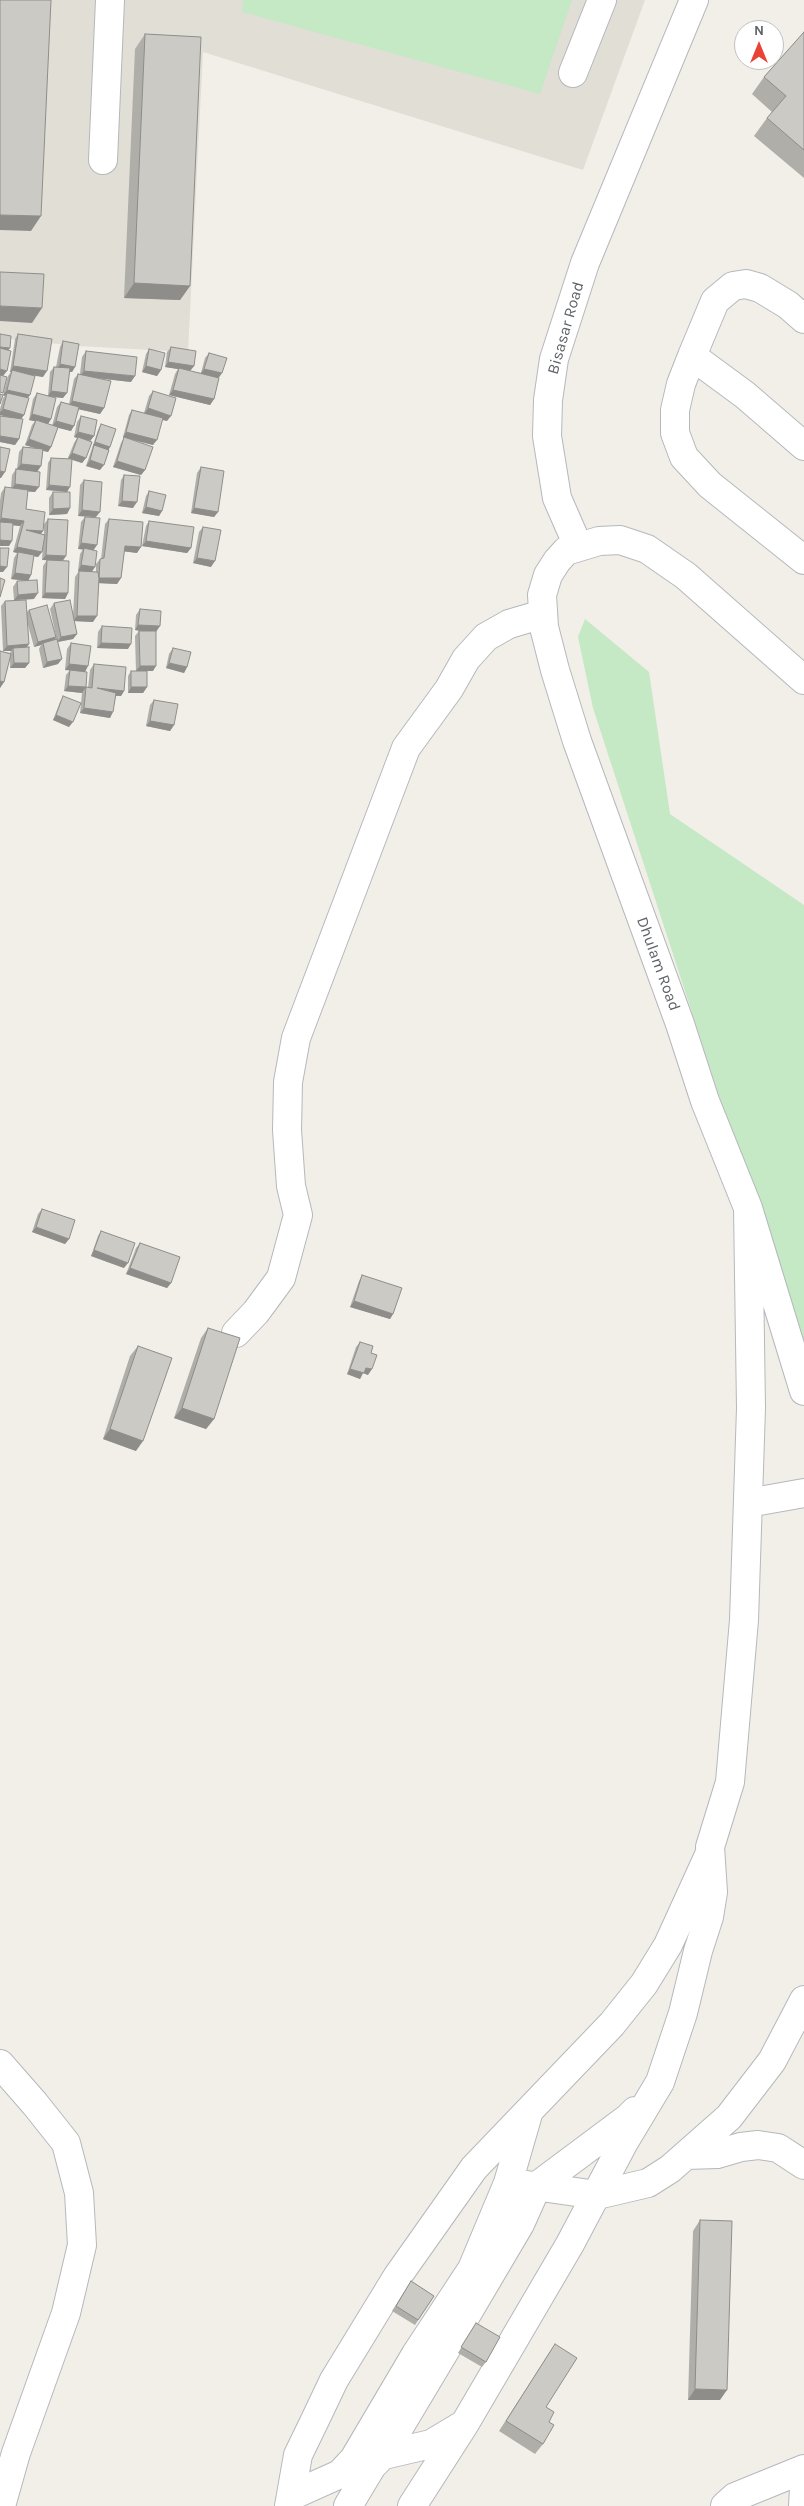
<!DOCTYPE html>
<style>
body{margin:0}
#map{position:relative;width:804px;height:2506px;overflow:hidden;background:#f1efe8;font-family:Karla,sans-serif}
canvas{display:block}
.north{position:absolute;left:734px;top:20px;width:50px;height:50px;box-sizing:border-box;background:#fff;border:1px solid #bfc1c3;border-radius:50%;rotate:0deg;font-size:14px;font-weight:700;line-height:20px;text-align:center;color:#5f6368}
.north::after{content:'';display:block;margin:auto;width:18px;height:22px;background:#ea4335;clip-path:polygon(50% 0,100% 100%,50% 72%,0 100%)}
</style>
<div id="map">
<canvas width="804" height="2506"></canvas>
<div class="north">N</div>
</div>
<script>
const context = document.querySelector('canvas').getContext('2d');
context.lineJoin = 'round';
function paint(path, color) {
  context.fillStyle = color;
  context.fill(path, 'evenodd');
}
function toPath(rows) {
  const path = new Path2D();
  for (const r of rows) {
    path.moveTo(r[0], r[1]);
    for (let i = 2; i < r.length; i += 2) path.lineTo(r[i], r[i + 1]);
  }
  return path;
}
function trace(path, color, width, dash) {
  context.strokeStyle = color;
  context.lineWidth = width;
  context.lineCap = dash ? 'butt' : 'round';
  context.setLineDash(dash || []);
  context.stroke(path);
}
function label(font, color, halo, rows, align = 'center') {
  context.font = font + ' Karla,sans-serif';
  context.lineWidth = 5;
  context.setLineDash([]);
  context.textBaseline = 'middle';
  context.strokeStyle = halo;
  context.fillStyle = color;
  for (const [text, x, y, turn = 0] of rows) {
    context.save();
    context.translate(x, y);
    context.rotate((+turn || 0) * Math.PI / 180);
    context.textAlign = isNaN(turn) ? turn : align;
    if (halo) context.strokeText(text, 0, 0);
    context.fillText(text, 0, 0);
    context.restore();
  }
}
const education = toPath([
 [0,0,645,0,583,170,203,52,188,352,78,346,0,338]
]);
const green = toPath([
 [243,0,572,0,540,94,242,12],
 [585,619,649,672,670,814,804,905,804,1357,593,708,578,637]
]);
const minor = toPath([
 [573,73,602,0],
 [103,160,110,0],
 [804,319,788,305,760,288,746,284,733,286,715,301,692,356,745,395,804,446],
 [692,356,681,384,675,410,675,433,684,457,710,485,804,560],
 [578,546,557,498,547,436,548,400,554,359,585,263,694,0],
 [804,680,686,576,647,549,620,540,599,541,566,551,557,561,548,575,542,595,544,627,555,670,577,741,680,1024,705,1101,748,1208,804,1391],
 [236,1333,256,1312,281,1278,298,1215,291,1186,287,1130,288,1082,296,1038,406,748,449,689,466,659,486,637,509,624,543,614],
 [748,1503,804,1493],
 [0,2064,35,2104,66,2143,79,2193,82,2245,66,2313,16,2453,1,2506],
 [686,2155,717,2154,741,2147,758,2145,778,2148,804,2165],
 [527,2185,597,2195,648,2183,670,2169,729,2117,772,2061,804,2000],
 [371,2458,431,2444,461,2426],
 [291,2496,340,2474,354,2459,416,2354,472,2269,508,2183,528,2114],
 [289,2506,298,2455,315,2420,334,2380,397,2277,474,2168,612,2024,644,1984,668,1945,709,1855],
 [348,2506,372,2466,382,2456,458,2329,520,2224,537,2186,628,2118,635,2111],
 [412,2506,464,2425,570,2244,624,2142,660,2082,683,2013,698,1951,709,1917,713,1892,710,1847,730,1782,744,1620,751,1408,748,1208],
 [725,2506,735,2497,804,2469],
 [803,2506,804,2488]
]);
const wall = toPath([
 [804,32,804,178,754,136,767,118,772,112,752,94,764,77],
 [145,34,190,286,180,300,124,298,135,49],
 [18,334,43,377,33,375,24,415,21,419,19,439,15,445,0,442,0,416,9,417,0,415,0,409,3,398,5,396,3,395,8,376,11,372,10,372,15,339],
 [63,341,75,367,72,372,70,372,63,398,51,397,51,419,48,424,52,426,57,407,61,402,69,404,74,379,78,374,80,374,82,357,86,351,131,382,95,378,104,408,100,414,79,409,71,431,58,428,51,447,48,452,43,451,41,466,37,471,35,492,27,491,26,509,43,531,41,534,44,534,44,524,48,519,66,556,63,561,68,593,65,599,42,598,43,566,47,560,42,560,43,543,42,552,38,557,33,556,31,575,28,581,11,579,14,558,17,553,13,552,20,526,13,525,9,546,0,546,0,501,1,493,5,487,11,488,12,475,16,469,17,469,19,452,23,447,36,448,25,445,32,425,35,421,29,420,33,399,37,393,48,396,50,372,54,367,56,367,60,347],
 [171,347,194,366,190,371,201,373,205,358,209,353,219,378,214,399,210,405,169,395,175,374,178,369,165,367,167,352],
 [149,349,161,370,157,376,142,372,146,354],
 [153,391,167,421,162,420,153,445,128,439,145,470,141,475,113,467,121,443,124,438,123,437,129,415,132,410,144,413,149,396],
 [81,416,94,436,90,441,83,439,86,458,82,463,72,460,46,490,48,463,51,458,70,459,68,458,74,443,77,438,74,437,77,422],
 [101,424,110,447,100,470,86,466,98,430],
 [201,467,218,512,214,517,191,513,197,473],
 [124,475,133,508,118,506,121,480],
 [84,480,96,517,78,516,80,485],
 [149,491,162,511,159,516,142,513,146,496],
 [53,492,70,508,67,514,49,515,49,498],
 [85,517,94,550,95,567,92,572,96,572,96,564,100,559,101,559,105,524,109,519,137,553,124,551,121,578,117,584,99,583,93,622,74,621,77,634,73,639,58,642,58,664,43,668,39,649,41,645,34,647,28,625,27,647,29,663,25,668,10,668,10,658,4,682,0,688,0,651,10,653,11,651,3,651,1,606,5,601,27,612,29,610,56,636,50,609,54,603,73,616,75,577,79,571,85,572,78,571,80,554,83,549,78,549,81,522],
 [149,521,191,548,187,553,142,546,146,526],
 [203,527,211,567,193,563,199,532],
 [17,581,34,599,14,600,13,587],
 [140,609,156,632,153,671,147,671,147,687,143,693,128,693,128,676,131,671,136,671,135,636,139,631,135,630,136,615],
 [102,626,128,649,97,648,98,632],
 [71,643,85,672,76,671,86,687,88,688,90,670,94,664,124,691,121,696,116,696,110,718,80,713,82,693,64,691,66,675,70,670,65,670,67,649],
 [173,648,187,667,184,673,166,668,169,654],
 [63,696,69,727,53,720,60,702],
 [154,700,174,725,170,731,146,726,150,705],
 [42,1209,69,1239,65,1244,32,1232,38,1214],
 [101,1231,124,1268,91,1256,98,1236],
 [140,1243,171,1283,167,1288,126,1274,136,1248],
 [362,1275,393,1314,390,1319,350,1307,359,1281],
 [208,1328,214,1419,206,1429,174,1418,201,1338],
 [360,1342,371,1353,368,1375,363,1373,360,1379,347,1374,356,1347],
 [138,1346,136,1451,103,1439,130,1356],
 [700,2220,720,2400,688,2400,693,2231],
 [411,2281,434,2296,415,2325,392,2311],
 [476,2323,486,2362,482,2367,458,2353],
 [555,2344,546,2407,549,2422,543,2444,535,2454,499,2431]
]);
const shadedWall = toPath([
 [0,215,41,216,31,231,0,230],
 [134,283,190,286,180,300,124,298],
 [0,306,42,308,32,323,0,321],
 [0,347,10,348,6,353,0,352],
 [168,362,194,366,190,371,165,367],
 [60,364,75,367,72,372,56,370],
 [13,366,47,371,43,377,11,372,12,370,11,372,10,372],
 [146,366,161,370,157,376,142,372],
 [0,369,7,371,3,376,0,375],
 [204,369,222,373,218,379,200,374],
 [84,371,135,376,131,382,80,376],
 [7,390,30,395,26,400,7,393,5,396,3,395],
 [173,390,214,399,210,405,169,395],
 [51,391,67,393,63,398,48,396],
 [72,401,104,408,100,414,68,407],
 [148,408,171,416,167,421,144,414],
 [3,409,24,415,20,420,0,415,0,412],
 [32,414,51,419,48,424,29,420],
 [56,421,74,426,71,431,52,426],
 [78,432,94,436,90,441,74,437],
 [126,432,157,440,153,445,123,437],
 [0,436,19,439,15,445,0,442],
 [29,439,51,447,48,452,25,445],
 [95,442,110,447,106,453,94,445,92,448],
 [72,453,86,458,82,463,68,458],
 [90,460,104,465,100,470,86,466],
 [117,461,145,470,141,475,113,467],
 [21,464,41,466,37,472,17,469],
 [0,471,5,472,1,478,0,478],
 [15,484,39,487,35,492,11,490],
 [49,485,70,487,67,492,46,490],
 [122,501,137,502,133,508,118,506],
 [146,507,162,511,159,516,142,513],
 [70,508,67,514,49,515,53,509],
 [194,508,218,512,214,517,191,513],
 [82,510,100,512,96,517,78,516],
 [1,518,24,521,20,526,0,524,0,520],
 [26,530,43,531,39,536],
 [0,540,12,541,9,546,0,546],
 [146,541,191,548,187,553,142,546],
 [81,543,97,545,93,551,78,549],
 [125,546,141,547,137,553,121,551],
 [17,547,42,552,38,557,13,552],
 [46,555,66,556,62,561,42,560],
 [197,558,215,561,211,567,193,563],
 [81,565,95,567,91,572,78,571],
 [0,566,7,567,3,572,0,572],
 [15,573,31,575,28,581,11,579],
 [99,578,121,578,117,584,96,583],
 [38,593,34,599,14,600,18,595],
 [45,593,68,593,65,599,42,598],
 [77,616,97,616,93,622,73,621],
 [138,625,160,626,156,632,135,630],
 [77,634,73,639,57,642,61,637],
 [56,637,52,642,43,643,41,645,34,647,38,642],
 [101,643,131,644,128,649,97,648],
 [29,644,25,650,13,648,11,651,3,651,7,646],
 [62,659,58,664,43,668,47,662],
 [14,663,29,663,25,668,10,668],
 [169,663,187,667,184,673,166,668],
 [69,664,88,666,85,672,65,670],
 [140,666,156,666,153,671,136,671],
 [0,681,4,682,0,688],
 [68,686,86,687,82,693,64,691],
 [131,687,147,687,143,693,128,693],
 [97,688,124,691,121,696,93,694],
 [84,708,113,712,110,718,80,713],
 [56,715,73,722,69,727,53,720],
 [150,721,174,725,170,731,146,726],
 [36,1227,69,1239,65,1244,32,1232],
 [94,1250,128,1263,124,1268,91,1256],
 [130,1268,171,1283,167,1288,126,1274],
 [354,1301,393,1314,390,1319,350,1307],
 [366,1368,372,1369,368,1375,363,1373,360,1379,347,1374,350,1369],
 [182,1408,214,1419,206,1429,174,1418],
 [110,1429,143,1441,136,1451,103,1439],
 [695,2389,727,2390,720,2400,688,2400]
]);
const building = toPath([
 [0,0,51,0,41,216,0,215,0,0],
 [804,32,804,150,767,118,786,96,764,77,804,32],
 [145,34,201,37,190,286,134,283,145,34],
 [0,272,44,274,42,308,0,306,0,272],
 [0,334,11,336,10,348,0,347,0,334],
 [18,334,52,339,47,371,13,366,18,334],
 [63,341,79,344,75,367,60,364,63,341],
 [171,347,196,351,194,366,168,362,171,347],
 [0,348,11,351,7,371,0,369,0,348],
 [149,349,165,353,161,370,146,366,149,349],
 [86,351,137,357,135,376,84,371,86,351],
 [209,353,227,358,222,373,204,369,209,353],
 [54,367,70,368,67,393,51,391,54,367],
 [179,368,219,378,214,399,173,390,179,368],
 [12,370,35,376,30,395,7,390,12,370],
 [78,374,111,381,104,408,72,401,78,374],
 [0,375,7,377,3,393,0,392,0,375],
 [153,391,176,398,171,416,148,408,153,391],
 [7,393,29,398,24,415,3,409,7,393],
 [37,393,56,398,51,419,32,414,37,393],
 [0,394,3,395,0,404,0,394],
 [61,402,79,407,74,426,56,421,61,402],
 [132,410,163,418,157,440,126,432,132,410],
 [0,416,23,419,19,439,0,436,0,416],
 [81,416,97,420,94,436,78,432,81,416],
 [36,420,58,427,51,447,29,439,36,420],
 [101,424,116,429,110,447,95,442,101,424],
 [78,437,92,442,86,458,72,453,78,437],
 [124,437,153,447,145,470,117,461,124,437],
 [94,445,109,450,104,465,90,460,94,445],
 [0,447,10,449,5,472,0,471,0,447],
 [23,447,43,449,41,466,21,464,23,447],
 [51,458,72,459,70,487,49,485,51,458],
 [201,467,224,471,218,512,194,508,201,467],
 [16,469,40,472,39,487,15,484,16,469],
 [124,475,140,476,137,502,122,501,124,475],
 [84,480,102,482,100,512,82,510,84,480],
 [5,487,28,490,26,509,45,512,43,531,26,530,45,535,42,552,17,547,24,521,1,518,5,487],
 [149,491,166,495,162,511,146,507,149,491],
 [53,492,70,492,70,508,53,509,53,492],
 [85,517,100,518,97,545,81,543,85,517],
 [48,519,68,520,66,556,46,555,48,519],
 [109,519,143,522,141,547,125,546,121,578,99,578,97,616,77,616,79,571,98,572,99,578,100,559,104,558,109,519],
 [149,521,194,527,191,548,146,541,149,521],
 [0,522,13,523,12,541,0,540,0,522],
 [203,527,221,530,215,561,197,558,203,527],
 [0,548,9,548,7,567,0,566,0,548],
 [84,548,97,551,95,567,81,565,84,548],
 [18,552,34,555,31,575,15,573,18,552],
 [47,560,69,561,68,593,45,593,47,560],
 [0,578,5,580,0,597,0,578],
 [37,580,38,593,18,595,17,581,37,580],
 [26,600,29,644,7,646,5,601,26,600],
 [70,600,77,634,61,637,54,603,70,600],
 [47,605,56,637,38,642,29,610,47,605],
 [140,609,161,611,160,626,138,625,140,609],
 [102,626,132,628,131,644,101,643,102,626],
 [139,631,156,631,156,666,140,666,139,631],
 [57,639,62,659,47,662,43,643,57,639],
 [71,643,91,646,88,666,69,664,71,643],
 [29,647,29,663,14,663,13,648,29,647],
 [173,648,191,652,187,667,169,663,173,648],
 [0,651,11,654,4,682,0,681,0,651],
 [94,664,126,667,124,691,97,688,116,693,113,712,84,708,86,687,92,688,94,664],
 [70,670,87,672,86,687,68,686,70,670],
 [131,671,147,671,147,687,131,687,131,671],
 [63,696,81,703,73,722,56,715,63,696],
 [154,700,178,704,174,725,150,721,154,700],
 [42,1209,75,1220,69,1239,36,1227,42,1209],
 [101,1231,135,1243,128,1263,94,1250,101,1231],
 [140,1243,180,1257,171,1283,130,1268,140,1243],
 [362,1275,402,1288,393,1314,354,1301,362,1275],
 [208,1328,240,1338,214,1419,182,1408,208,1328],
 [360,1342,373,1346,371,1353,377,1355,372,1369,366,1368,364,1373,350,1369,360,1342],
 [138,1346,172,1358,143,1441,110,1429,138,1346],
 [700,2220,732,2221,727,2390,695,2389,700,2220],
 [411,2281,434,2296,418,2320,396,2306,411,2281],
 [476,2323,500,2337,486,2362,461,2347,476,2323],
 [555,2344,577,2358,546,2407,554,2412,549,2422,554,2425,543,2444,506,2421,555,2344]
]);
const streetNames = [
 ["Bisasar Road",566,328,-74],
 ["Dhulam Road",658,964,70]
];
paint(education, '#e1ded6');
paint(green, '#c5e8c5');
trace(minor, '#b5b8bc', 30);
trace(minor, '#fff', 28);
paint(wall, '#afaea9');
paint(shadedWall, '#8f8d8a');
paint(building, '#cccac5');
trace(building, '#8f8d8a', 1);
label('16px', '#5f6368', '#fff', streetNames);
</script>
